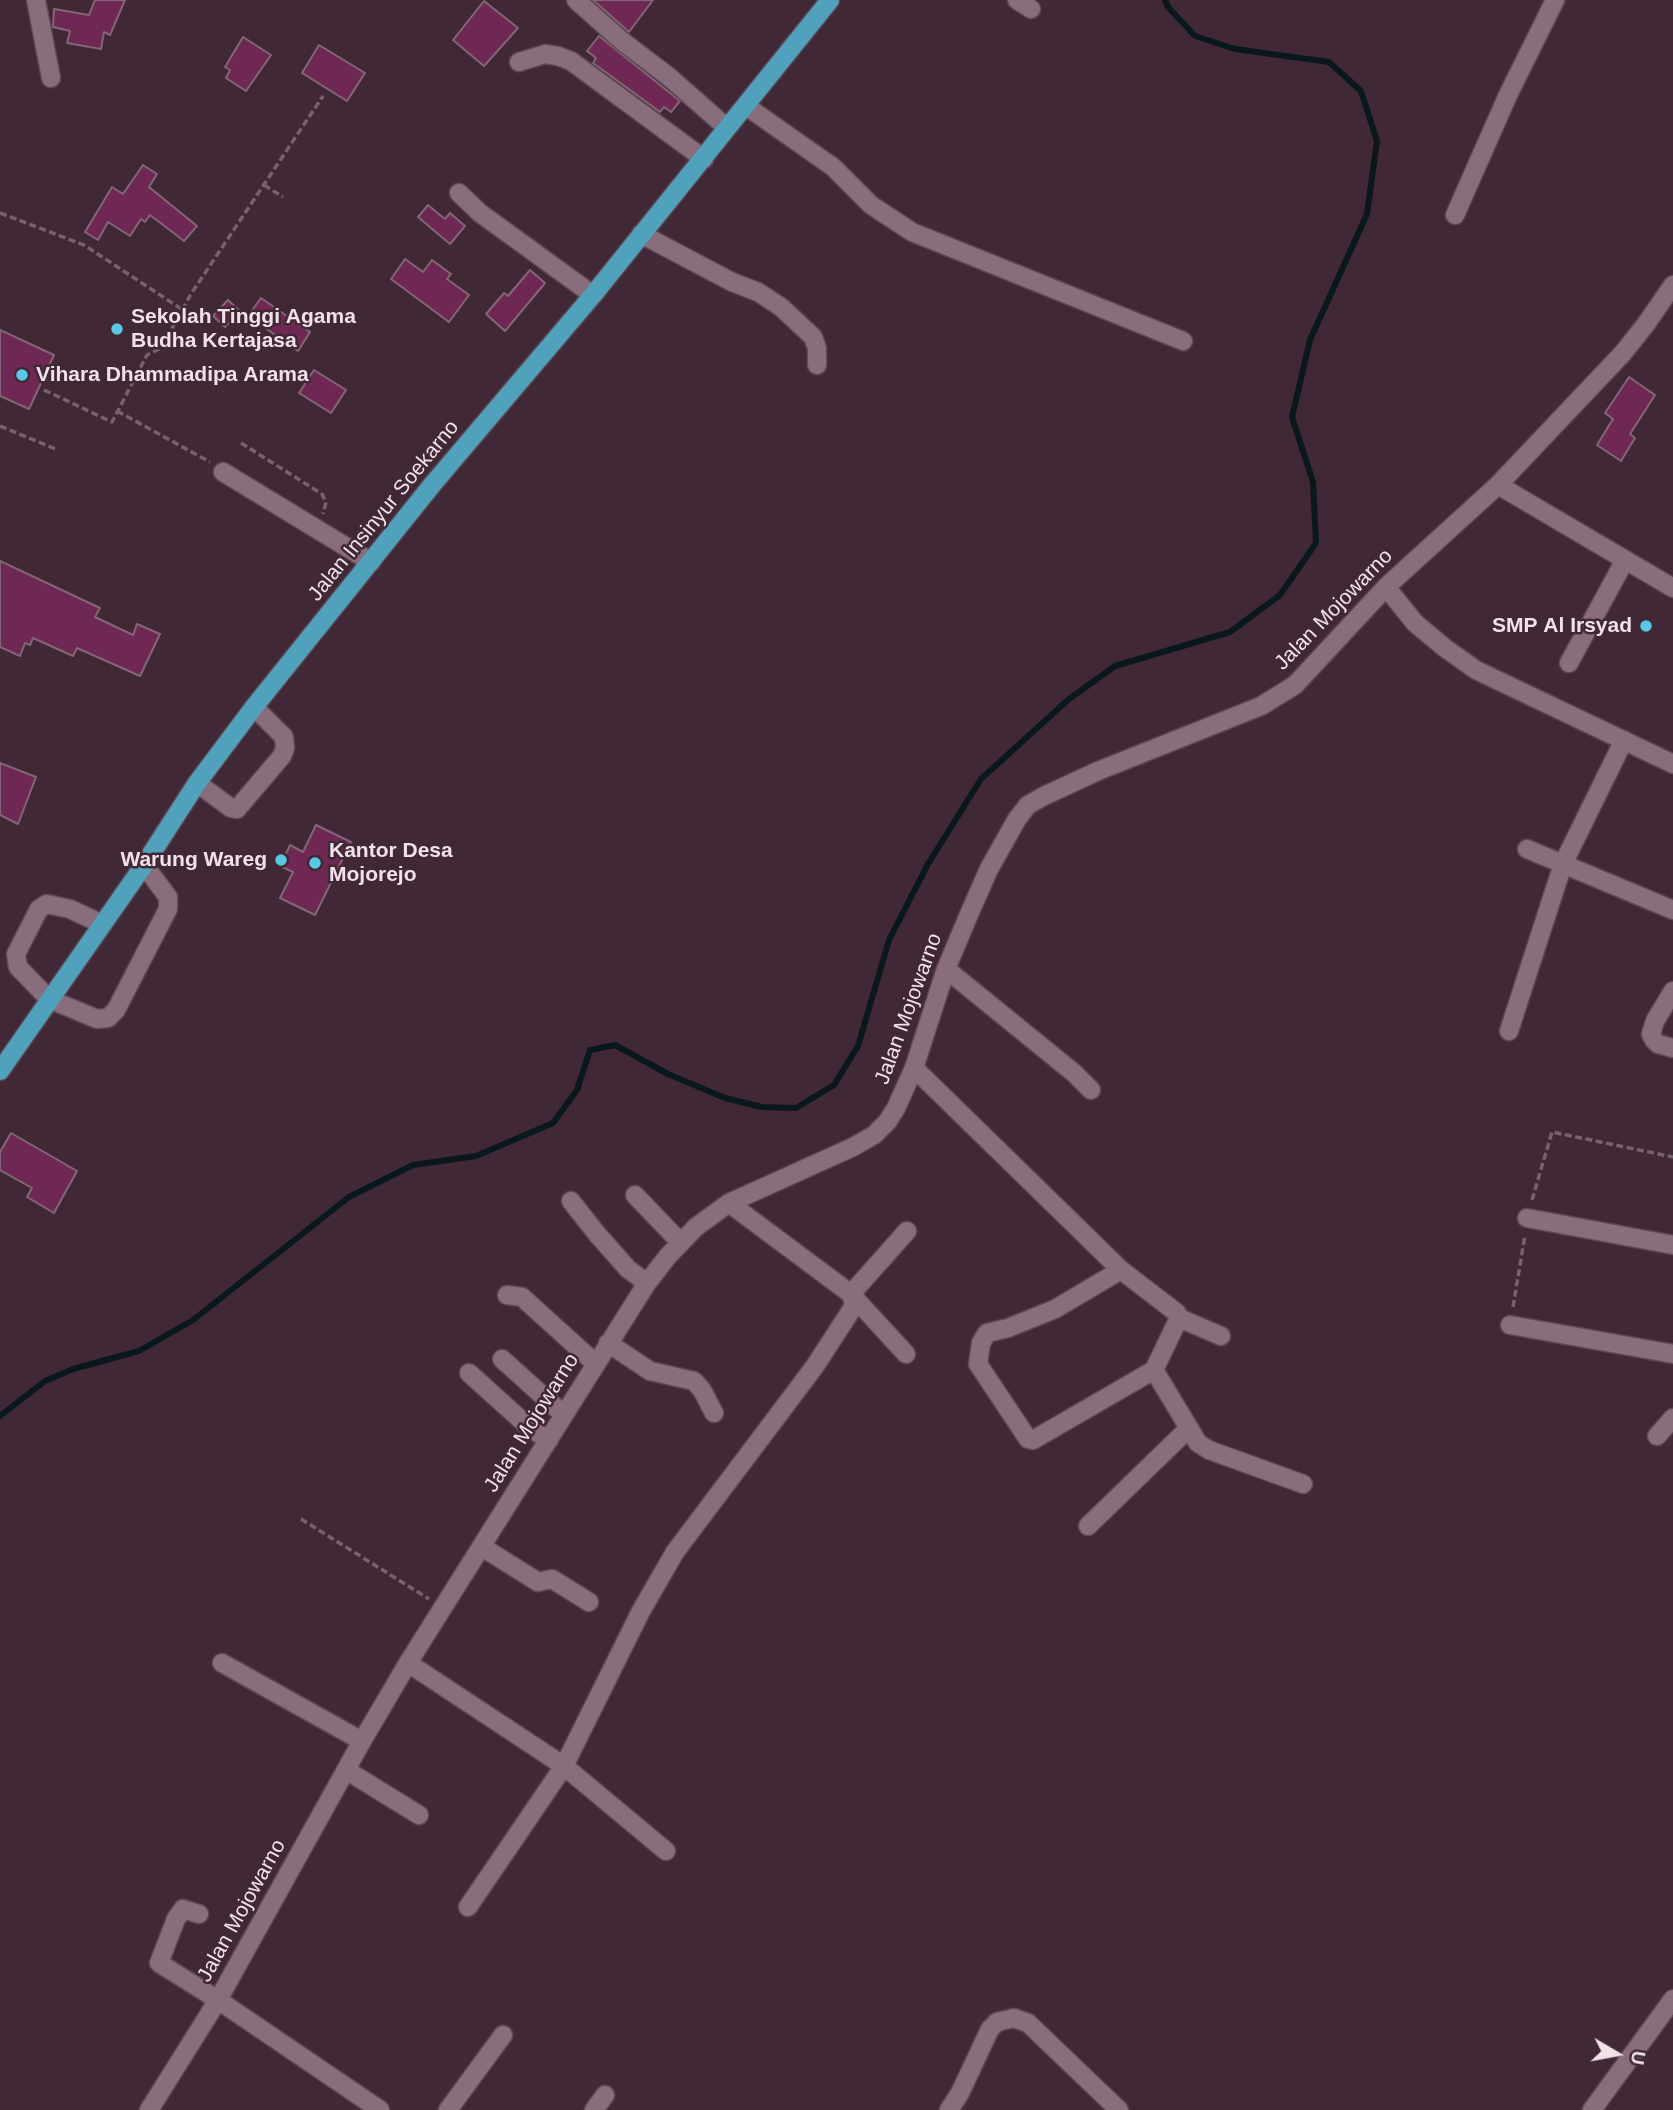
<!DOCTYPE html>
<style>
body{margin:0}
#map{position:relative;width:1673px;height:2110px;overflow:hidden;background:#412836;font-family:Arial,sans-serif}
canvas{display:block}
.north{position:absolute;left:1582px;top:2019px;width:70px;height:70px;-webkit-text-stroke:5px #412836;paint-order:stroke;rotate:100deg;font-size:19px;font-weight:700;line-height:28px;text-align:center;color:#f1e1e9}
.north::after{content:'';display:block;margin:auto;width:24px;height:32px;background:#f1e1e9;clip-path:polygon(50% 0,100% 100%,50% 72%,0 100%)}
</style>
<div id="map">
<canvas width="1673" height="2110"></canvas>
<div class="north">U</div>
</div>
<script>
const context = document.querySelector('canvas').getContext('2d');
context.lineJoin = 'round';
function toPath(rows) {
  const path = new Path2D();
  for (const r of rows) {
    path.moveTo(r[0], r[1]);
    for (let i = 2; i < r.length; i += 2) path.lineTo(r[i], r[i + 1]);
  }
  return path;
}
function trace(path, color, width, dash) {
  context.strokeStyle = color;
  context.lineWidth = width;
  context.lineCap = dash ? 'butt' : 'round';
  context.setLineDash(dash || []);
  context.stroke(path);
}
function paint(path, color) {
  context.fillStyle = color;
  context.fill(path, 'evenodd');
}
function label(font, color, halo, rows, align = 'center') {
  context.font = font + ' Arial,sans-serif';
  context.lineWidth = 5;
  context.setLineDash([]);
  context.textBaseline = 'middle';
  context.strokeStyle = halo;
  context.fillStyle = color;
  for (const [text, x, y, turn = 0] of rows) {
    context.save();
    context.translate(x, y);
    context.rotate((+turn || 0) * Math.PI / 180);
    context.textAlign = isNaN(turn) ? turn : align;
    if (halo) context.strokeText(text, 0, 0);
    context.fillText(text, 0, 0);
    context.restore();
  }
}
const stream = toPath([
 [0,1416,45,1381,73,1369,139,1351,193,1320,349,1197,413,1165,476,1156,553,1123,577,1090,590,1050,615,1045,668,1074,725,1098,762,1107,796,1108,834,1085,858,1046,889,940,928,864,981,779,1069,699,1115,666,1230,632,1280,595,1316,543,1313,482,1292,417,1310,340,1367,214,1377,141,1361,91,1329,62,1235,49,1195,36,1168,7,1165,0]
]);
const building = toPath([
 [95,0,125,0,110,35,104,32,101,49,67,43,70,31,53,27,54,9,89,15,95,0],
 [593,0,653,0,629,32,593,0],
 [484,1,518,28,484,66,453,40,484,1],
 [599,36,680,101,671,112,664,107,660,112,593,63,596,58,587,51,599,36],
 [243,37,271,55,246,91,226,78,230,70,225,67,243,37],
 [319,45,365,73,347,101,302,73,319,45],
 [143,165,157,174,149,187,197,226,184,241,150,215,145,222,141,219,130,236,108,222,98,240,85,232,112,187,123,194,143,165],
 [428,205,445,219,450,213,465,226,450,244,418,217,428,205],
 [405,259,423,272,432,260,451,274,447,279,469,295,449,322,391,279,405,259],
 [530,270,545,283,505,331,486,314,504,293,508,296,530,270],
 [261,298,310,332,298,351,248,316,261,298],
 [228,300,240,311,225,327,213,316,228,300],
 [0,330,54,355,29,409,0,396,0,330],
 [314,370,346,390,331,413,299,393,314,370],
 [1629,377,1655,395,1630,434,1635,438,1621,461,1597,445,1613,419,1605,413,1629,377],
 [0,561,100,608,95,617,133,635,137,624,160,634,140,676,77,648,73,656,33,638,30,645,25,643,20,656,0,647,0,561],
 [0,763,36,777,18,824,0,815,0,763],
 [316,825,351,842,315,915,280,898,293,872,280,866,290,845,303,852,316,825],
 [11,1133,77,1171,54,1213,27,1197,32,1188,0,1170,0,1152,11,1133]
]);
const path = toPath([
 [264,185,283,197],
 [0,213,84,245,183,310],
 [44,390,112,422,147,355,161,348,191,294,323,96],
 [117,411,210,462],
 [0,426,58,450],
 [241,443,322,494,326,502,323,514],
 [1532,1200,1552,1132,1673,1157],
 [1513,1307,1525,1235],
 [301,1519,429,1599]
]);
const minor = toPath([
 [36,0,51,78],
 [576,0,622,41,668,76,726,127],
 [1017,0,1031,9],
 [519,62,545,54,558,56,571,61,704,159],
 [746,106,833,167,871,205,912,232,1183,341],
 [459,193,480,213,593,295],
 [1455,215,1508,95,1555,0],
 [641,234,732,282,758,292,781,307,813,337,817,348,817,365],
 [223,472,371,562],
 [1498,485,1673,588],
 [1386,587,1415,623,1445,648,1476,670,1673,764],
 [1569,663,1625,560],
 [197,783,231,808,237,809,282,756,285,748,284,737,254,707],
 [1527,849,1673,910],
 [102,924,70,909,47,904,39,909,16,954,18,967,49,999,97,1019,108,1018,116,1010,168,909,168,897,144,865],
 [946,969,1074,1073,1091,1090],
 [1673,991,1655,1021,1651,1034,1654,1040,1658,1044,1673,1048],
 [1509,1031,1563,864,1624,740],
 [914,1068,1121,1270,1177,1313,1179,1318,1154,1370,1198,1443,1209,1450,1303,1484],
 [635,1195,681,1243],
 [571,1201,597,1234,628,1269,647,1283],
 [1527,1218,1673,1245],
 [1121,1270,1055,1309,1008,1328,987,1333,981,1343,978,1364,1028,1439,1033,1440,1154,1370],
 [507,1295,522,1297,596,1364],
 [1179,1318,1221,1336],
 [1510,1325,1673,1354],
 [608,1343,650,1371,694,1381,702,1390,714,1413],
 [906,1354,851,1294,907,1231],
 [502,1359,564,1415],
 [469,1373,530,1428,549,1440],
 [1657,1436,1673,1418],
 [1088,1526,1188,1429],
 [482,1547,538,1582,552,1579,589,1602],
 [222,1663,362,1741],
 [408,1663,564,1766,666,1851],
 [346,1770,419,1815],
 [468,1907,564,1766,641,1611,675,1552,815,1366,852,1309,854,1304,851,1294,729,1203],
 [199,1914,183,1909,176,1919,159,1963,218,2000,380,2110],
 [149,2110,218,2000,362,1741,408,1663,647,1283,668,1256,696,1227,729,1203,853,1147,874,1135,888,1121,896,1108,914,1068,946,969,970,912,989,869,1017,819,1028,805,1044,796,1098,771,1261,706,1295,685,1386,587,1498,485,1623,353,1646,324,1673,285],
 [448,2110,503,2035],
 [594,2110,605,2095],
 [949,2110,960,2093,990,2029,997,2022,1014,2018,1028,2023,1119,2110],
 [1592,2110,1673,1999]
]);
const major = toPath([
 [0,1071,144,865,197,783,254,707,432,485,593,295,830,0]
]);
const markers = [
 [117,329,7,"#5ac8e5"],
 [22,375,7,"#5ac8e5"],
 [1646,626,7,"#5ac8e5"],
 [281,860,7,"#5ac8e5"],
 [315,863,7,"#5ac8e5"]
];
const poiNames = [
 ["Sekolah Tinggi Agama",131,317],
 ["Budha Kertajasa",131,341],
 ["Vihara Dhammadipa Arama",36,375],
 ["SMP Al Irsyad",1632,626,"right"],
 ["Kantor Desa",329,851],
 ["Mojorejo",329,875],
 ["Warung Wareg",267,860,"right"]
];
const streetNames = [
 ["Jalan Insinyur Soekarno",384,511,-51],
 ["Jalan Mojowarno",1334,610,-46],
 ["Jalan Mojowarno",909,1009,-70],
 ["Jalan Mojowarno",532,1423,-58],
 ["Jalan Mojowarno",242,1911,-61]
];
trace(stream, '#08181c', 6);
paint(building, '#6f2854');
trace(building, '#836675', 2);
trace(minor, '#5c4752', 21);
trace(major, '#5c4752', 21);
trace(path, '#77616d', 3.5, [7, 3.5]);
trace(minor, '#8a6d7c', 18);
trace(major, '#4fa1bc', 18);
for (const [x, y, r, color] of markers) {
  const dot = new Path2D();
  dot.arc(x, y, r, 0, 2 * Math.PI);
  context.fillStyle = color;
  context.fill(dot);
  trace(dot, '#412836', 2.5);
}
label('bold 21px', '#f1e1e9', '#412836', poiNames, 'left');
label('21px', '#f1e1e9', '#412836', streetNames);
</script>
